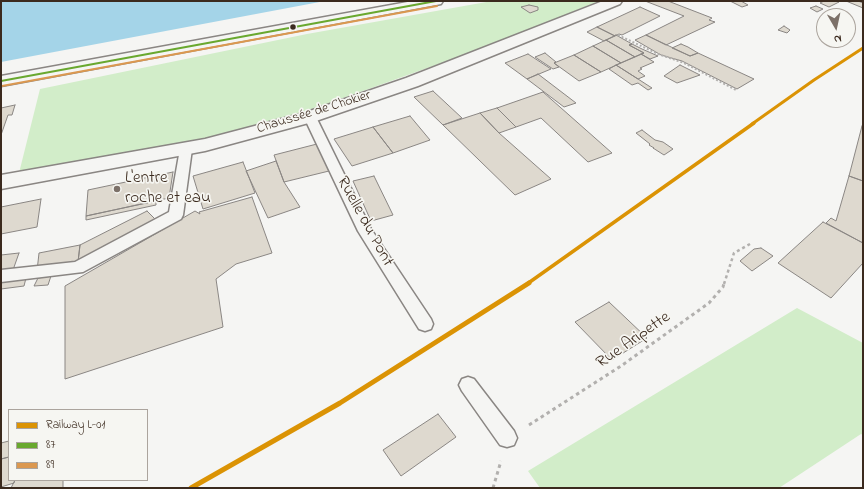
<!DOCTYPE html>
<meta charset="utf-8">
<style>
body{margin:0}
#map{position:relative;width:864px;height:489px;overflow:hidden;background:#f5f5f3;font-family:"Indie Flower",sans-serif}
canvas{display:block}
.frame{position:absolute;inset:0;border:2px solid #3b2a1e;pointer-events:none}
.legend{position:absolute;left:8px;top:409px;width:140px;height:72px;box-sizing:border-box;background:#f6f6f2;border:1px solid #aba49d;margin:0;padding:5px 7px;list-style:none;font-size:12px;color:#3b2a1e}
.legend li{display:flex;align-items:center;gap:8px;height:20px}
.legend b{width:20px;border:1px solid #aba49d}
.north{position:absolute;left:816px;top:8px;width:40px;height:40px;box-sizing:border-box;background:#f6f6f2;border:1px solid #aba49d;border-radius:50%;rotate:171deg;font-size:11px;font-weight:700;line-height:16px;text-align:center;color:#3b2a1e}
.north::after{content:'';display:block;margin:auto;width:14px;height:18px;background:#7c7169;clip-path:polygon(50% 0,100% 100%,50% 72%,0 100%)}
</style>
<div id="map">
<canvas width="864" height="489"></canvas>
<div class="frame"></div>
<ul class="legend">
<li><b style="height:5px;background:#db9304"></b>Railway L-01</li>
<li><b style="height:5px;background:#69a82f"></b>87</li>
<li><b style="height:5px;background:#db9850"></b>89</li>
</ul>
<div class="north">N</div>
</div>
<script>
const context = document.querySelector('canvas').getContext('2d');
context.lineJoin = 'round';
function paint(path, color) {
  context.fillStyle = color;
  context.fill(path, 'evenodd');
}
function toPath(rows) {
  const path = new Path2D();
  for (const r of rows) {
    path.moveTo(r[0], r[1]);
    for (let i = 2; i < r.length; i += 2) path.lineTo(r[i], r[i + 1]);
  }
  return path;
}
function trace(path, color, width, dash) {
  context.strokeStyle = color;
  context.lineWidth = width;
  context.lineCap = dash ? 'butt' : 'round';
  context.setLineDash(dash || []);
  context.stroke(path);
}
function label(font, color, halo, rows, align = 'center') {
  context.font = font + ' "Indie Flower",sans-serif';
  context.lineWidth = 3.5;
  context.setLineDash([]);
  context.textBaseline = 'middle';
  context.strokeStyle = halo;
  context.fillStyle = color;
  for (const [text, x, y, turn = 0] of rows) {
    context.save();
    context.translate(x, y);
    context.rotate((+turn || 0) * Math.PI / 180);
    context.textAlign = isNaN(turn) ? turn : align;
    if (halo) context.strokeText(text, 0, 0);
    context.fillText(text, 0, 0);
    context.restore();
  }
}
const green = toPath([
 [492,1,599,1,489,46,251,131,18,177,40,89,307,34],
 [797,308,863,343,863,435,861,434,779,488,540,488,528,471]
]);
const water = toPath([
 [1,1,325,1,1,62]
]);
const building = toPath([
 [645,1,668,1,712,18,709,20,715,22,666,45,646,35,684,16,645,1],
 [730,1,741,1,748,5,742,7,730,1],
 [824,1,836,1,839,2,829,7,820,3,824,1],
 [846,1,858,1,863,3,863,8,846,1],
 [529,5,538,7,538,10,530,13,521,7,529,5],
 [816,6,823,9,817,12,810,8,816,6],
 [640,7,660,16,622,35,619,34,615,36,597,27,640,7],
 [784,26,790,30,787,33,778,30,784,26],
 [597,27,615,36,604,41,587,32,597,27],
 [616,35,632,44,629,45,644,53,635,57,606,40,616,35],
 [646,35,690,56,698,53,754,79,737,89,682,61,661,55,635,40,646,35],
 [606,40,635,57,621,63,593,46,606,40],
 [632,44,642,49,658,56,650,59,641,54,644,53,629,45,632,44],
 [681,44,688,47,698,53,690,56,672,48,681,44],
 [593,46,621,63,601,72,574,55,593,46],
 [545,53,556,62,554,63,559,67,553,69,535,57,545,53],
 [528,54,551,69,527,79,505,63,528,54],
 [641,54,654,62,640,68,642,69,638,71,645,76,638,79,616,65,641,54],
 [574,55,601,72,579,81,554,63,574,55],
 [616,65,638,79,652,88,648,90,638,83,632,85,609,69,616,65],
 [680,65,700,75,677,83,664,76,680,65],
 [538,74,576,103,564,107,527,79,538,74],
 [433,91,462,118,443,125,414,97,433,91],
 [543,92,612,153,588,162,541,118,516,127,497,108,543,92],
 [15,105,12,115,8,115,1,135,1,108,15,105],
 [497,108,516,127,499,133,480,113,497,108],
 [480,113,499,133,551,179,515,195,443,125,480,113],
 [410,116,430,140,393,153,373,127,410,116],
 [862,126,863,126,863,181,849,176,862,126],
 [373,127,393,153,352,166,334,139,373,127],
 [642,130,655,140,663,142,673,149,664,155,653,148,654,148,649,145,650,144,636,133,642,130],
 [317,144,329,171,284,182,274,155,317,144],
 [276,161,284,182,300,207,268,218,246,171,276,161],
 [243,162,255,193,203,209,193,176,243,162],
 [173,172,169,198,86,216,88,190,173,172],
 [374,176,393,215,371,221,353,181,374,176],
 [849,176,863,181,863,243,826,223,831,218,836,221,849,176],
 [252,197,272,253,236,264,216,279,223,327,65,379,65,286,195,211,200,214,199,212,252,197],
 [41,199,37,227,1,234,1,207,41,199],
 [156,201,156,205,86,220,86,216,156,201],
 [147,211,156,220,78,262,80,245,147,211],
 [823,222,863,243,863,263,831,298,778,263,823,222],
 [80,245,78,262,37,271,39,253,80,245],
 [761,248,773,256,752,271,740,261,754,249,761,248],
 [19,253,13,270,1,272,1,255,19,253],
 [51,276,48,285,34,286,38,278,51,276],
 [26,278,24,286,1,289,1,281,26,278],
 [609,302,647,338,612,360,575,322,609,302],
 [438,414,456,437,401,476,383,450,438,414],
 [9,441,9,457,1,459,1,443,9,441],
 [9,457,9,480,15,480,14,483,1,487,1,459,9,457],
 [15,480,63,480,63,488,11,488,15,480]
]);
const pathFar2 = toPath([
 [618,35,658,54,684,63,736,90]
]);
const pathFar1 = toPath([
 [724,284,734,253,750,244]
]);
const path = toPath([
 [529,425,621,366,709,303,723,287,724,283],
 [493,488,501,461]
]);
const service = toPath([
 [310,113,314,114,316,117,371,229,431,319,433,324,431,329,425,331,419,329,358,231,304,117,306,114,310,113],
 [186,145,191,146,192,149,183,215,181,219,83,272,1,282,1,270,75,262,169,212,180,149,181,146,186,145],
 [468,377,474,379,514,431,517,438,514,445,507,447,500,445,462,391,459,385,462,379,468,377]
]);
const minor = toPath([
 [603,1,622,1,620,4,418,86,316,121,205,151,1,189,1,175,205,139,304,113,406,78,603,1]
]);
const secondary = toPath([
 [413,1,443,1,441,4,436,5,1,86,1,76,413,1]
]);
const bus1 = toPath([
 [1,81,436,1]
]);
const bus2 = toPath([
 [2,86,437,6]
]);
const rail1Far2 = toPath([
 [752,124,814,80,863,48]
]);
const rail1Far1 = toPath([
 [527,284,754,123]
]);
const rail1 = toPath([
 [191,488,340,403,529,283]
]);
const markers = [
 [293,27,3.5,"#3b2a1e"],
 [117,189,4,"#7c7169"]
];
const farStreetnames = [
 ["Chaussée de Chokier",314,113,-17]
];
const poiNames = [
 ["L'entre",125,179],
 ["roche et eau",125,199]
];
const streetNames = [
 ["Ruelle du Pont",364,222,61],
 ["Rue Aripette",634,341,-35]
];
paint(green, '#d2edc9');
paint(water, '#a4d4e8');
paint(building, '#ded9cf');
trace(building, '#8a8683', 1);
trace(service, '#8a8683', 3);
trace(minor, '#8a8683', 3);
trace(secondary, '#8a8683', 3);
trace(pathFar2, '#b2b0ae', 2, [2, 2]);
trace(pathFar1, '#b2b0ae', 2.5, [3, 3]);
trace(path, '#b2b0ae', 3, [3.5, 3.5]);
paint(service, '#f5f5f3');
paint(minor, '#f5f5f3');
paint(secondary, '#f5f5f3');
trace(bus1, '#69a82f', 2);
trace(bus2, '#db9850', 2);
trace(rail1Far2, '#db9304', 3);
trace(rail1Far1, '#db9304', 3.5);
trace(rail1, '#db9304', 5);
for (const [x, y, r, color] of markers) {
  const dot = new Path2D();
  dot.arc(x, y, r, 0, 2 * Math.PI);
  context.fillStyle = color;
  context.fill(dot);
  trace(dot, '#f6f6f2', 1.5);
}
label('14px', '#3b2a1e', '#f6f6f2', farStreetnames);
label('17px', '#3b2a1e', '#f6f6f2', poiNames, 'left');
label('17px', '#3b2a1e', '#f6f6f2', streetNames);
</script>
